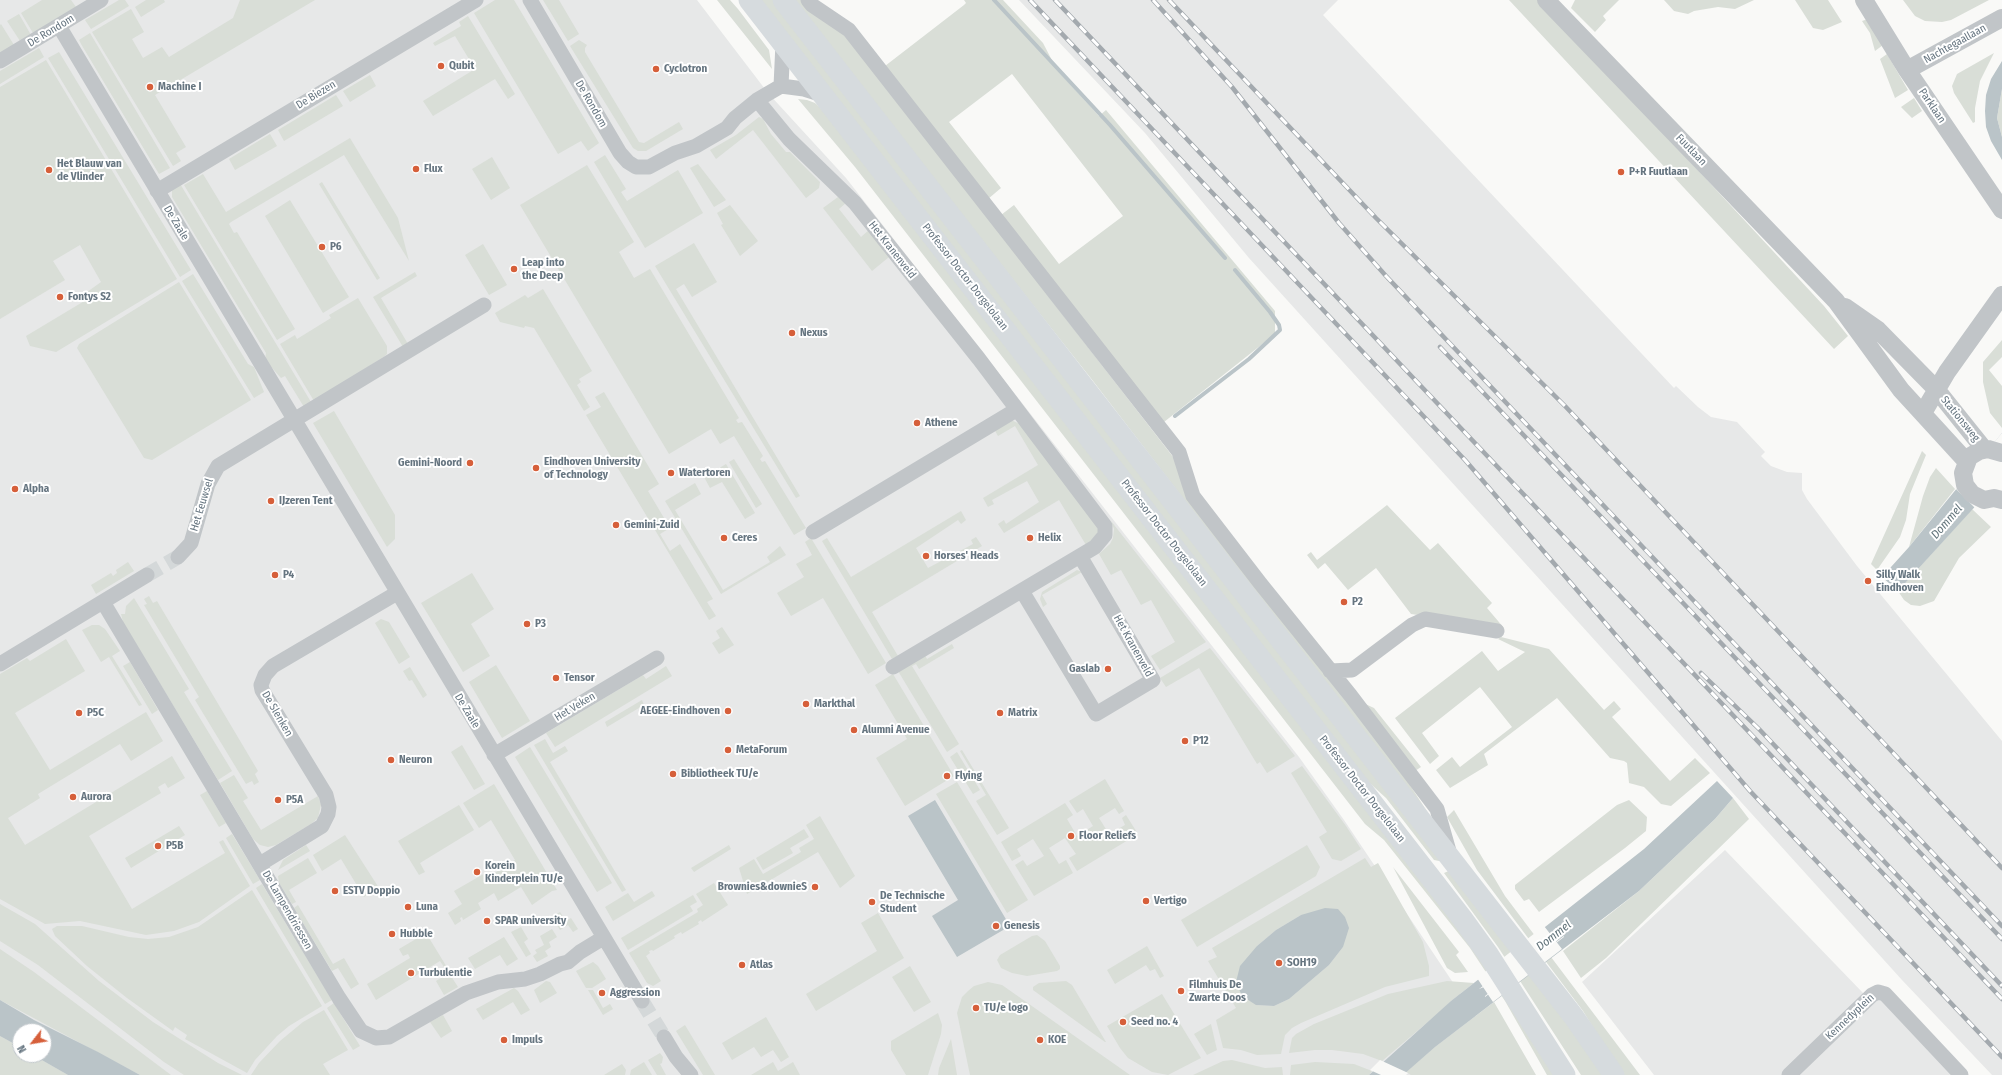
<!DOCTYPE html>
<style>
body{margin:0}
#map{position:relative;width:2002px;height:1075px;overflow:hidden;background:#f9f9f7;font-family:"Fira Sans Condensed",sans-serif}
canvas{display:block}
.north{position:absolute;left:12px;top:1023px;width:40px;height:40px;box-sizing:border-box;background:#fff;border:1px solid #c2c8cc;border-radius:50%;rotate:239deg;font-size:11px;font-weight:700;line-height:16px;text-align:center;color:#667580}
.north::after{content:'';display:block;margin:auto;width:14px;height:18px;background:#d65f3a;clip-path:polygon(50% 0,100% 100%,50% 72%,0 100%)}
</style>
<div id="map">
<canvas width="2002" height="1075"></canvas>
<div class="north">N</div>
</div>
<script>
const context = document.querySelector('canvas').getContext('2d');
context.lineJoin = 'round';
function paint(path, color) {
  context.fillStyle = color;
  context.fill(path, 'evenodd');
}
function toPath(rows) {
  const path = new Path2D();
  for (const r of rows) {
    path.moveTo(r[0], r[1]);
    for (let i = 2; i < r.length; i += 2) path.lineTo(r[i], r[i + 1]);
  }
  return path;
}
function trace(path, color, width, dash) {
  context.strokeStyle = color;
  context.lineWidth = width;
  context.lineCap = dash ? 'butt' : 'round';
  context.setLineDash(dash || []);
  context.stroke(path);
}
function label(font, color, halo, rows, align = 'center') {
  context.font = font + ' "Fira Sans Condensed",sans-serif';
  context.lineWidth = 4;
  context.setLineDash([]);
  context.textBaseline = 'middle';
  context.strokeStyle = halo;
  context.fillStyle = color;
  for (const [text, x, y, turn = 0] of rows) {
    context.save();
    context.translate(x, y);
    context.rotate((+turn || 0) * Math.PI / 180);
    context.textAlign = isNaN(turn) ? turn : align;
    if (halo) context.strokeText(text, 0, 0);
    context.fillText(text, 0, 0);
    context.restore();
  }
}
const built = toPath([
 [0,0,697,0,768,93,846,178,1299,757,1344,820,1515,1075,0,1075],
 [20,1031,44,1031,44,1055,20,1055],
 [1019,0,1338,0,1323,15,1674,388,1676,386,1698,407,1711,417,1737,422,1765,452,1761,456,1771,466,1787,472,1802,473,1802,490,1807,499,1857,566,2002,741,2002,1075,1992,1075,1902,980,1249,258,1145,133],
 [1725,850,1864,994,1883,997,1957,1075,1654,1075,1582,982]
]);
const green = toPath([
 [42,0,71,0,76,7,33,33,21,13],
 [119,0,125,0,129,6,91,29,85,20],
 [146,0,164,0,165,2,141,17,135,7],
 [240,0,315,0,155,95,186,147,176,153,181,161,173,166,92,32,131,9,144,32,132,39,143,58,162,47,169,57,233,18],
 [495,0,514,0,599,143,588,151,581,141,558,154,474,13],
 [543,0,559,0,579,34,568,41],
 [717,0,730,0,738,9,769,50,772,69],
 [758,0,773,0,1444,862,1434,860,1386,798,1363,777],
 [792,0,803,0,845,34,1177,462,1387,750,1434,822,1433,824,1093,381],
 [964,0,1003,0,1043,43,1057,70,1099,116,1106,110,1275,311,1275,334,1164,422,1001,215,1014,205,1059,264,1123,216,1012,74,949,122,1001,188,988,199,885,66,964,5,966,3],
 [1509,0,1540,0,1824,306,1848,336,1834,349],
 [1575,0,1619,0,1603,16,1606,20,1595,32,1571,8],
 [1664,0,1754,0,1735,9,1718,7,1694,11,1688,14,1674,11],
 [1795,0,1828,0,1842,22,1823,30,1813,28],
 [1903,0,1989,0,1951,20,1942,22,1925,21,1915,16],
 [19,14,31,35,20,41,7,21],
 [468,16,515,94,508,99,495,79,433,116,423,101,475,69,455,36,435,46,433,43,461,26,459,22],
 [1868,19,1883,45,1875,51,1870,33,1862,21],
 [1,24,14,45,0,53,0,25],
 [90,33,170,168,159,174,81,44,79,40],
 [579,40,587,45,585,48,585,52,639,142,644,143,679,122,683,129,646,151,638,151,633,148,570,46],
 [39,48,44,57,0,84,0,71],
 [59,52,191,270,180,277,48,58],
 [1994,53,1980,81,1975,108,1975,122,1973,123,1954,93,1952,86,1957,74],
 [1887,54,1908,90,1895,98,1880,59],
 [46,60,177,279,56,352,30,346,26,336,86,300,83,295,101,282,80,245,53,261,65,280,0,319,0,87],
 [370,75,376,86,350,102,343,91],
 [2002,89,2002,137,1997,118],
 [336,95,343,106,284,141,278,130],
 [1914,98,1922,111,1912,118,1901,107],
 [798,99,807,100,815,103,822,109,1447,910,1557,1075,1547,1075,1505,1001,1470,948,1384,840,1365,824,855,167],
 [759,117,763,119,771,134,786,152,790,152,820,182,819,188,806,198,753,130,716,159,710,150,736,135],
 [270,134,277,146,235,170,229,159],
 [350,138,398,218,409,261,344,155,231,222,229,224,234,233,237,232,295,329,277,340,184,185,203,174,226,212],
 [605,155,626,189,621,192,627,201,678,170,703,213,645,248,594,162],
 [492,157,510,188,491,200,472,169],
 [698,164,726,200,714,207,690,168],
 [587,165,634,242,619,252,634,278,650,269,739,418,736,420,738,423,742,422,763,456,760,459,762,462,765,461,806,528,794,535,734,436,720,444,711,429,669,454,520,205],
 [179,182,311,402,304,407,285,376,281,378,265,360,266,353,172,197,172,189],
 [322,182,380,278,377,280,319,184],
 [838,197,847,202,839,209,861,237,869,230,889,257,872,271,823,208],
 [290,200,349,297,323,313,265,216],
 [730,205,758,241,740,256,721,225,723,224,717,213],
 [694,243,717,282,692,297,684,284,676,289,800,496,796,498,655,266],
 [483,244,507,285,489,295,465,255],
 [415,272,417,276,381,298,408,344,403,347,373,297],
 [193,274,248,364,254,367,264,392,254,398,182,281],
 [179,282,251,400,152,460,144,458,77,348,79,344],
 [543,289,592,371,579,379,581,382,577,385,590,407,584,411,534,328,525,326,524,328,500,322,495,313,525,295,528,298],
 [358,298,387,346,387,354,385,356,314,401,280,344,295,335,297,339,331,318,329,315],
 [2002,340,2002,357,1989,370,2002,386,2002,428,1990,413,1983,382,1983,362],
 [604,392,659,484,648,491,670,528,660,534,670,551,680,544,713,599,707,602,716,616,709,620,586,415,601,407,595,397],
 [334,411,395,515,395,539,387,547,313,423],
 [1011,420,1020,424,1099,529,1096,537,1086,545,1059,500,1004,533,998,524,1004,520,1006,524,1039,502,1027,481,992,500,994,504,988,507,983,498,1038,465,1015,426,998,436,994,429],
 [1922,451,1926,455,1910,494,1906,520,1900,537,1877,570,1871,564],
 [734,459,762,504,756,508,729,462],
 [726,464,755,513,745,519,722,482,710,488,704,477],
 [1936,468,1955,489,1909,547,1923,496,1930,477],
 [695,483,701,494,675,510,723,590,770,562,767,557,780,546,786,555,721,594,665,501],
 [1387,505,1430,550,1438,543,1492,603,1487,608,1504,628,1411,614,1376,568,1348,590,1325,563,1318,569,1307,555,1311,552,1317,560],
 [1972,509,1991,527,1959,558,1934,601,1920,606,1911,605,1904,600,1898,591],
 [961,511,966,520,961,524,958,520,916,548,928,568,973,544,971,540,976,537,982,546,872,612,898,656,892,659,822,541,827,538,851,577],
 [1111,521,1206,642,1160,670,1151,656,1175,642,1151,600,1141,605,1121,570,1111,575,1099,554,1110,544,1113,538,1114,529],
 [811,538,886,663,868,674,823,598,791,616,777,593,804,577,796,564,812,555,805,542],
 [128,562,134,571,96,594,91,585,111,573,113,576,117,573,116,570],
 [1077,570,1082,572,1042,595,1047,604,1043,607,1040,599,1042,592],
 [472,573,494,609,471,624,490,656,463,672,421,603],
 [149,596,153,603,157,601,258,771,255,774,259,782,254,785,252,781,246,784,195,700,199,697,144,605,147,604,144,599],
 [134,598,189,689,184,692,232,771,218,780,123,622,121,614,125,614,126,606],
 [381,619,389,622,410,657,399,664,375,623],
 [92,625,99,625,105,629,120,651,112,656,142,705,139,706,109,657,101,662,82,630],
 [722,627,734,645,719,654,712,643,720,638,716,631],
 [1501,637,1549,649,1604,710,1614,701,1621,709,1612,717,1670,781,1695,758,1710,773,1671,806,1661,804,1644,787,1629,783,1627,763,1624,761,1610,758,1557,698,1484,754,1488,765,1450,788,1436,770,1452,757,1460,767,1512,727,1480,687,1422,733,1439,756,1430,764,1395,718,1482,651,1498,671,1525,652,1498,639],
 [66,639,85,671,15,713,50,770,146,712,163,741,131,761,120,744,38,794,40,798,8,818,25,845,172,756,185,778,168,788,165,783,158,787,161,793,89,836,132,909,225,853,219,842,223,840,250,886,199,922,174,931,146,935,80,921,45,924,0,899,0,674,27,658,30,661],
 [952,644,954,648,919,669,916,664,912,666,959,744,947,752,898,671,925,655,927,659],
 [1210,648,1295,756,1267,773,1260,762,1257,764,1199,668,1166,687,1160,678],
 [130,662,158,710,152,714,123,666],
 [496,665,530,721,502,738,469,682],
 [666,666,672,676,555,747,546,733,643,675,646,679],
 [410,667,427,695,423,698,412,680,409,681,403,671],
 [893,674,954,776,905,806,876,758,907,739,875,685],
 [642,700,644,705,607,727,605,722],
 [1361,702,1374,708,1421,767,1415,771],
 [545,739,553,753,565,746,568,751,550,762,626,890,622,892,534,745],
 [462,745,485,784,474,790,451,752],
 [530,747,612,883,597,892,515,757],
 [962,750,1009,828,997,835,976,801,986,795,960,751],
 [957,752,980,790,973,794,950,757],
 [1302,766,1346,826,1361,849,1341,861,1332,859,1319,837,1327,832,1291,773],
 [234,775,248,798,243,801,261,830,318,796,321,805,318,818,311,824,276,845,268,847,260,845,253,839,220,783],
 [1105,779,1124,811,1119,814,1115,808,1099,818,1109,834,1125,825,1122,818,1126,815,1138,834,1077,871,1069,858,1076,854,1065,838,1049,848,1059,864,1066,860,1073,873,1034,896,1015,865,1023,860,1027,866,1044,856,1033,839,1017,849,1021,856,1012,861,1001,842,1065,803,1073,815,1067,819,1077,836,1093,826,1083,809,1077,813,1069,801],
 [957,782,1028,900,1007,913,936,794],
 [494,784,557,890,552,891,532,905,521,887,498,901,494,893,478,903,481,909,463,920,462,917,460,918,461,921,455,925,448,913,462,904,454,891,487,872,490,876,515,860,491,820,479,828,463,803],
 [207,791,226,823,219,827,200,795],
 [1733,798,1749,819,1606,958,1581,978,1563,951,1639,891,1715,819],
 [1629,800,1647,817,1646,831,1625,848,1539,912,1529,899,1524,901,1515,889,1515,885,1617,805],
 [459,805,474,830,420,863,425,872,419,875,398,841],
 [1454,810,1505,896,1640,1075,1622,1075,1583,1011,1477,870,1447,817],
 [820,816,855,876,840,888,818,852,747,894,739,868,754,859,763,874,801,852,799,848,814,839,806,825],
 [179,826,185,835,131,868,125,858],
 [804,829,809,837,790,848,793,853,763,870,756,858],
 [232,834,260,880,253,884,226,838],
 [345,835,379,888,364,897,341,859,322,871,313,855],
 [306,845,310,851,278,870,283,860],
 [729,845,731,849,694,872,691,868],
 [1307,845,1320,867,1316,876,1197,947,1181,920],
 [308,858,317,873,289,890,296,902,292,904,279,883,278,876],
 [1365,858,1371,867,1378,863,1423,942,1429,966,1429,976,1385,987,1301,1023,1292,1028,1285,1035,1281,1054,1257,1055,1241,1050,1223,1048,1216,1020,1236,1008,1208,961,1217,957,1212,948],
 [1301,915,1343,947,1329,965,1289,999,1274,1006,1256,1005,1257,946,1276,930],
 [1393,867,1459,952,1456,955,1468,972,1455,973,1447,968],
 [1451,870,1606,1075,1581,1075,1498,947,1444,873],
 [714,883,728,905,702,922,701,920,698,922,699,924,682,934,681,932,674,936,675,938,653,951,652,950,649,951,650,953,646,956,661,981,653,986,647,983,629,953,698,912,697,909,703,905,696,894],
 [262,884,332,1000,325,1004,256,888],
 [252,890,322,1006,289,1026,277,1036,255,1060,247,1073,185,1039,187,1035,175,1027,173,1031,127,998,87,966,55,936,52,929,57,926,82,926,129,937,148,939,169,937,198,927],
 [652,891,655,896,613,921,605,907,628,893,634,902],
 [693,895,697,902,690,906,693,911,628,950,621,938],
 [0,904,35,924,99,981,153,1022,218,1063,242,1075,184,1075,164,1062,38,965,0,941],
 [298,905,333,964,344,958,359,984,351,989,338,968,332,971,294,908],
 [560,912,566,921,571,918,578,929,573,932,568,925,560,930,552,917],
 [878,913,904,958,816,1011,806,994,877,951,861,923],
 [521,927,528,939,524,942,531,954,526,957,511,932],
 [552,929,557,937,549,942,551,947,545,951,548,956,537,962,533,956,537,953,535,950,544,945,540,936],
 [426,933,448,969,446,970,440,961,376,1000,367,984,410,958,408,954,403,956,399,949],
 [1037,935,1045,941,1060,966,1060,969,1057,971,1027,976,1012,973,1001,968,997,960,1000,955,1032,936],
 [504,937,518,959,507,966,500,955,475,969,468,958],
 [1147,946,1164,976,1160,978,1155,969,1150,971,1146,965,1115,984,1107,970],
 [0,949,34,972,171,1075,140,1075,0,1000],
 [593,962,598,966,606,979,592,988,586,988,576,971],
 [910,966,931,1002,914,1012,892,977],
 [449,973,458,987,444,995,436,981],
 [546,981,550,982,557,993,540,1003,534,990],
 [1066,981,1072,985,1106,1042,1105,1042,1033,990,1033,987,1039,983],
 [1447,981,1474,983,1451,1001,1443,1009,1382,1061,1363,1054,1332,1050,1315,1050,1289,1053,1292,1038,1296,1034,1314,1024,1388,994],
 [988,982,1002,985,1130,1075,970,1075,957,1013,962,997,968,991,974,986],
 [514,988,518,991,530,1010,521,1015,513,1002,483,1020,476,1009],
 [588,990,593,990,603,1008,610,1004,613,1009,603,1015],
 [1162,994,1201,1058,1168,1075,1152,1072,1128,1058,1120,1048,1107,1026],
 [1494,1002,1536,1075,1411,1075,1406,1072,1435,1047],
 [334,1003,360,1046,353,1050,327,1008],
 [324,1010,348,1050,323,1064,330,1075,251,1075,259,1063,280,1041,303,1022],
 [938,1013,942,1025,941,1034,928,1075,906,1075,891,1050,891,1041],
 [443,1015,452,1031,441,1038,430,1022],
 [766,1017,789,1057,781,1062,773,1050,761,1057,754,1047,732,1060,722,1043],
 [1211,1024,1217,1050,1207,1055,1194,1034],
 [685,1025,715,1075,703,1075,676,1031],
 [0,1036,20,1047,20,1055,33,1055,68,1075,0,1075],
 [951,1039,957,1075,938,1075,939,1068],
 [660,1053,663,1057,662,1063,660,1064,666,1075,657,1075,648,1060],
 [1232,1060,1265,1068,1282,1067,1283,1075,1193,1075,1223,1061],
 [644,1062,652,1075,630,1075,631,1070],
 [773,1062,778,1071,793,1062,800,1075,751,1075],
 [1315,1062,1354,1064,1372,1071,1369,1075,1290,1075,1291,1065],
 [622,1064,626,1070,625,1075,604,1075]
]);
const water = toPath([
 [2002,61,2002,89,1997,118,2002,137,2002,160,1991,141,1986,127,1985,111,1986,95,1991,79],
 [2002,433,2002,477,1898,591,1882,577,1909,547],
 [1717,781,1733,798,1715,819,1639,891,1435,1047,1403,1075,1369,1075,1451,1001,1644,849],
 [1558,929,1484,987,1479,989],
 [1564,936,1564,937,1485,997,1485,996],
 [935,800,1010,926,957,957,932,916,958,900,908,816],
 [1325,908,1338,909,1345,917,1349,928,1343,947,1329,965,1289,999,1274,1006,1256,1005,1242,996,1236,982,1240,966,1257,946,1276,930,1301,915],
 [0,1000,34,1020,98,1052,140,1075,68,1075,33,1055,44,1055,44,1031,20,1031,20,1047,0,1036]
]);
const pier = toPath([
 [2002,433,2002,479,1975,508,1955,488],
 [1544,926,1562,949,1493,1002,1477,978],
 [1380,1060,1406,1072,1408,1073,1406,1075,1381,1075,1370,1070]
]);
const stream = toPath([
 [994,0,1110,125,1225,258],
 [1175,416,1249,359,1280,330,1279,325,1270,312,1235,270]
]);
const minorTunnel = toPath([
 [147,575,178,557],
 [642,1001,664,1037]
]);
const minor = toPath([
 [530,0,620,153,628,162,636,167,649,167,675,153,696,146,727,128,735,118,757,100,781,86,804,89,823,95],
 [808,0,812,5,849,30,1179,452,1193,496,1260,583,1351,696,1437,809,1449,851],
 [59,26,642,1001],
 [0,61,101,0],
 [781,86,783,43],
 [757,100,789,139,855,203,979,359,1105,526,1105,535,1095,547,893,667],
 [157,191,476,0],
 [813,532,1016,410],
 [178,557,191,543,208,484,218,466,484,305],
 [1022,591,1096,714,1153,680,1080,556],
 [103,602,339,998,361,1031,376,1038,389,1037,466,993,498,982,525,979,540,974,560,964,568,962,580,952,603,938],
 [0,664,147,575],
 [1330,671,1352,670,1412,625,1425,619,1497,631],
 [494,755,657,658],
 [260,864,322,826,328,814,329,807,326,795,262,690,261,685,265,675,273,666,397,593],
 [664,1037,676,1057,691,1075],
 [1789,1075,1872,995,1878,992,1885,994,1961,1075]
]);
const tertiary = toPath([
 [1546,0,1836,301,1901,390,1966,461],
 [1864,0,1907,70,2002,210],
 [1907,70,2002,18],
 [1845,307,1878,330,1936,389,1984,449],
 [1923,413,1947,372,2002,295],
 [2002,453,1988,449,1979,451,1969,457,1963,473,1965,485,1972,494,1984,500,1994,498,2002,500]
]);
const secondary = toPath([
 [749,0,1462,918,1488,954,1565,1075],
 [783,0,1574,1017,1614,1075]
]);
const rail = toPath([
 [1030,0,1465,460,1750,791,2002,1057],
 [1055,0,2002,999],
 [1153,0,1232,87,1339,223,1386,276,2002,926],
 [1169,0,1376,218,1565,406,2002,868],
 [1440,347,2002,939],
 [1701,673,1759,729,2002,986]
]);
const markers = [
 [441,66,4,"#d65f3a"],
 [656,69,4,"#d65f3a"],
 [150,87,4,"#d65f3a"],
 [416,169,4,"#d65f3a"],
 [49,170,4,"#d65f3a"],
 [1621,172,4,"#d65f3a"],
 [322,247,4,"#d65f3a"],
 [514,269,4,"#d65f3a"],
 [60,297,4,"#d65f3a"],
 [792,333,4,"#d65f3a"],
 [917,423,4,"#d65f3a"],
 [470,463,4,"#d65f3a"],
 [536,468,4,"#d65f3a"],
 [671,473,4,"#d65f3a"],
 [15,489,4,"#d65f3a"],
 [271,501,4,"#d65f3a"],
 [616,525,4,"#d65f3a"],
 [724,538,4,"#d65f3a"],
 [1030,538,4,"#d65f3a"],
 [926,556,4,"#d65f3a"],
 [275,575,4,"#d65f3a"],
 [1868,581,4,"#d65f3a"],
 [1344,602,4,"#d65f3a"],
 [527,624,4,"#d65f3a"],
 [1108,669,4,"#d65f3a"],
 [556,678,4,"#d65f3a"],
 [806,704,4,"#d65f3a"],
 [728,711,4,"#d65f3a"],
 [79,713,4,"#d65f3a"],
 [1000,713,4,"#d65f3a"],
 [854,730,4,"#d65f3a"],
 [1185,741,4,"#d65f3a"],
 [728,750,4,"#d65f3a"],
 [391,760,4,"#d65f3a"],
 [673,774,4,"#d65f3a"],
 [947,776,4,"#d65f3a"],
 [73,797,4,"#d65f3a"],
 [278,800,4,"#d65f3a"],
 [1071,836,4,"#d65f3a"],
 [158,846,4,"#d65f3a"],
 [477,872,4,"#d65f3a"],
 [815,887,4,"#d65f3a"],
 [335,891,4,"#d65f3a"],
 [1146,901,4,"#d65f3a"],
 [872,902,4,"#d65f3a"],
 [408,907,4,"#d65f3a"],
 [487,921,4,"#d65f3a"],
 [996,926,4,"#d65f3a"],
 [392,934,4,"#d65f3a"],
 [1279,963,4,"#d65f3a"],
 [742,965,4,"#d65f3a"],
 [411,973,4,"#d65f3a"],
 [1181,991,4,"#d65f3a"],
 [602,993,4,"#d65f3a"],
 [976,1008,4,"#d65f3a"],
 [1123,1022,4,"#d65f3a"],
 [504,1040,4,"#d65f3a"],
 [1040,1040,4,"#d65f3a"]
];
const streetNames = [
 ["De Rondom",51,31,-31],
 ["Nachtegaallaan",1955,44,-29],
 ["De Biezen",316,95,-31],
 ["De Rondom",591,104,60],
 ["Parklaan",1932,106,56],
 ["Fuutlaan",1691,150,46],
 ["De Zaale",176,223,59],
 ["Het Kranenveld",892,250,52],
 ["Professor Doctor Dorgelolaan",965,277,52],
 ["Stationsweg",1960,419,51],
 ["Het Eeuwsel",202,505,-73],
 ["Professor Doctor Dorgelolaan",1164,533,52],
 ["Het Kranenveld",1133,646,61],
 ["Het Veken",575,707,-31],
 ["De Zaale",467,711,59],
 ["De Slenken",277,714,60],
 ["Professor Doctor Dorgelolaan",1362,789,52],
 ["De Lampendriessen",287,910,60],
 ["Kennedyplein",1850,1017,-43]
];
const poiNames = [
 ["Qubit",449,66],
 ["Cyclotron",664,69],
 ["Machine I",158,87],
 ["Het Blauw van",57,164],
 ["de Vlinder",57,177],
 ["Flux",424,169],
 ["P+R Fuutlaan",1629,172],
 ["P6",330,247],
 ["Leap into",522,263],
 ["the Deep",522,276],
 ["Fontys S2",68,297],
 ["Nexus",800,333],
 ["Athene",925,423],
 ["Eindhoven University",544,462],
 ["of Technology",544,475],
 ["Gemini-Noord",462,463,"right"],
 ["Watertoren",679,473],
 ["Alpha",23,489],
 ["IJzeren Tent",279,501],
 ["Gemini-Zuid",624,525],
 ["Ceres",732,538],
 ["Helix",1038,538],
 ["Horses' Heads",934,556],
 ["P4",283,575],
 ["Silly Walk",1876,575],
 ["Eindhoven",1876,588],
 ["P2",1352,602],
 ["P3",535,624],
 ["Gaslab",1100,669,"right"],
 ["Tensor",564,678],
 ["Markthal",814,704],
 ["AEGEE-Eindhoven",720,711,"right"],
 ["P5C",87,713],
 ["Matrix",1008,713],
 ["Alumni Avenue",862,730],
 ["P12",1193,741],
 ["MetaForum",736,750],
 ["Neuron",399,760],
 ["Bibliotheek TU/e",681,774],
 ["Flying",955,776],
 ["Aurora",81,797],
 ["P5A",286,800],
 ["Floor Reliefs",1079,836],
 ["P5B",166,846],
 ["Korein",485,866],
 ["Kinderplein TU/e",485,879],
 ["Brownies&downieS",807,887,"right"],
 ["ESTV Doppio",343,891],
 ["De Technische",880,896],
 ["Student",880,909],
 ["Vertigo",1154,901],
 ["Luna",416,907],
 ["SPAR university",495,921],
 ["Genesis",1004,926],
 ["Hubble",400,934],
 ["SOH19",1287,963],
 ["Atlas",750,965],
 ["Turbulentie",419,973],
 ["Filmhuis De",1189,985],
 ["Zwarte Doos",1189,998],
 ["Aggression",610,993],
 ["TU/e logo",984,1008],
 ["Seed no. 4",1131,1022],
 ["Impuls",512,1040],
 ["KOE",1048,1040]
];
const waterNames = [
 ["Dommel",1947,522,-49],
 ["Dommel",1554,936,-38]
];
paint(built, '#e7e8e8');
paint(green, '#d9ded7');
paint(water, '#bac4c8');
paint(pier, '#f9f9f7');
trace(stream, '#bac4c8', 4);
trace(minorTunnel, '#d4d8d9', 15, [15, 8]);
trace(minor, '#c1c5c8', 15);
trace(tertiary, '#c1c5c8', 18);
trace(secondary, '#d6dbde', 21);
trace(rail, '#a3a9ae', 4.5);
trace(rail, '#fff', 3, [9]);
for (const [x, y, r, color] of markers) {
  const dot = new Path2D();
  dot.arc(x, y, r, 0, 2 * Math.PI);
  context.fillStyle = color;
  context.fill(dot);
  trace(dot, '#fff', 1.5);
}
label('11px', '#667580', '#fff', streetNames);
label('bold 11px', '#667580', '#fff', poiNames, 'left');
label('italic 12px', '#61737a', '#fff', waterNames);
</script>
